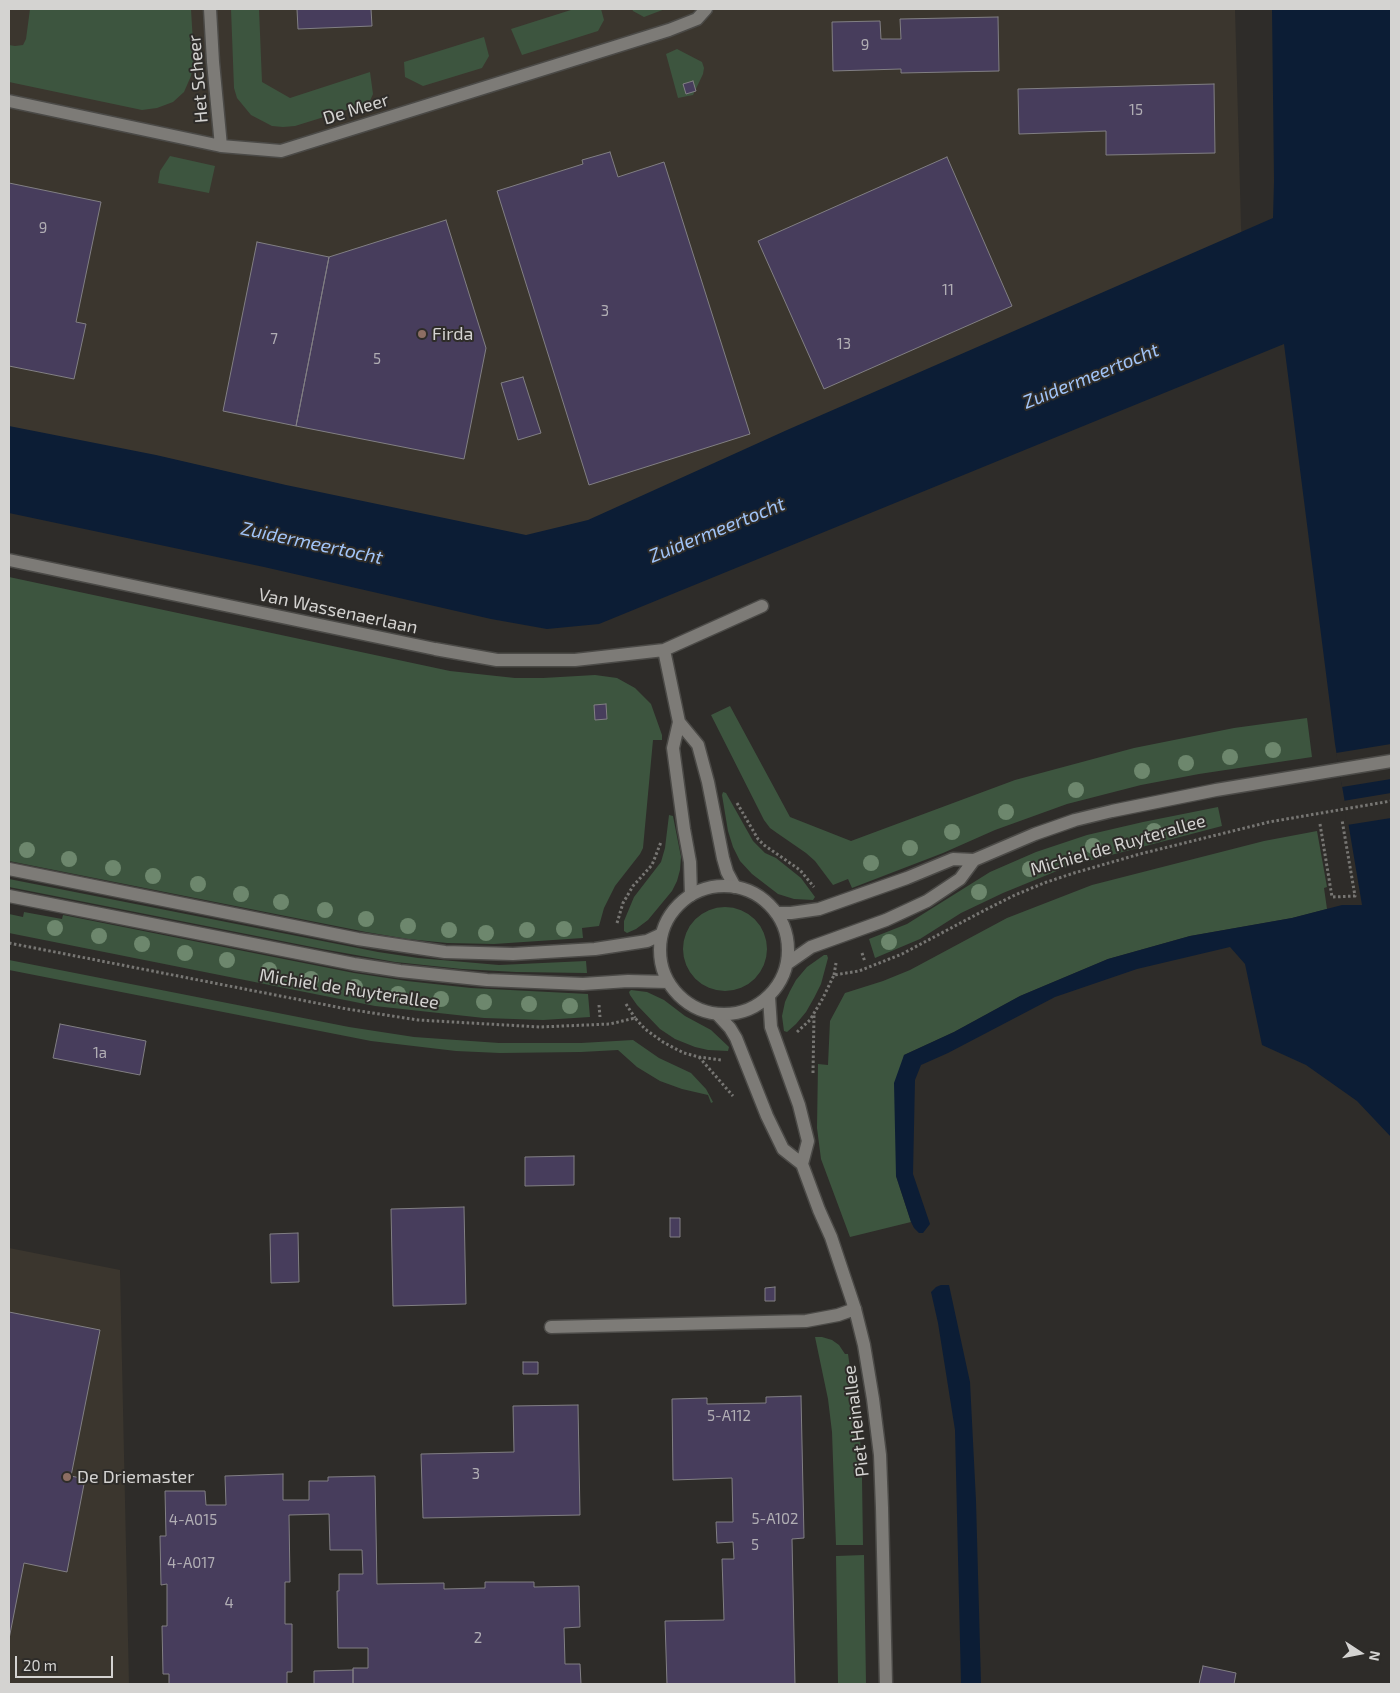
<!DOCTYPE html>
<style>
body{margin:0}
#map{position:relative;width:1400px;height:1693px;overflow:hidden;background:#2e2c29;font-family:"Exo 2",sans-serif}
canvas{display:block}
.frame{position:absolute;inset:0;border:10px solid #d4d3d1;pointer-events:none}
.north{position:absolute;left:1335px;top:1628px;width:50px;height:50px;-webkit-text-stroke:4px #2e2c29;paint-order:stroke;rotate:101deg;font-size:14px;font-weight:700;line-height:20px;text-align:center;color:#d4d3d1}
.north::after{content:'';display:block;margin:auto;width:18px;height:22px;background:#d4d3d1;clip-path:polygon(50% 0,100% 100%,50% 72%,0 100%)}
.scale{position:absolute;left:15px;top:1656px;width:98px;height:22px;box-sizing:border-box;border:2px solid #d4d3d1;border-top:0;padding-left:6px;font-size:15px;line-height:18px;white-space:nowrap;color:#d4d3d1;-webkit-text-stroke:4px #2e2c29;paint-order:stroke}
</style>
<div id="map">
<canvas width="1400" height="1693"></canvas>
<div class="frame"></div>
<div class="north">N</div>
<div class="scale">20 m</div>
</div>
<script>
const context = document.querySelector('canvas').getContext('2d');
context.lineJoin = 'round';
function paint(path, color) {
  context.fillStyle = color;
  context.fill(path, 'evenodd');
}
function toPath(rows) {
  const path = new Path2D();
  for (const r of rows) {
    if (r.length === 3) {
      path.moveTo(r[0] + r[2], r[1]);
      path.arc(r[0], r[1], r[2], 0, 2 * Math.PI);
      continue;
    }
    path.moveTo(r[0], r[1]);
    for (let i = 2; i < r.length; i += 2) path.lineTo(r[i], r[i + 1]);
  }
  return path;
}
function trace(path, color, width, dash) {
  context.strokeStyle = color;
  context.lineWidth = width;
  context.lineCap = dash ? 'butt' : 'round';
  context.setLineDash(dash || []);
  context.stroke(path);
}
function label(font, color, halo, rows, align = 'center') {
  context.font = font + ' "Exo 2",sans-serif';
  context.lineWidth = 4;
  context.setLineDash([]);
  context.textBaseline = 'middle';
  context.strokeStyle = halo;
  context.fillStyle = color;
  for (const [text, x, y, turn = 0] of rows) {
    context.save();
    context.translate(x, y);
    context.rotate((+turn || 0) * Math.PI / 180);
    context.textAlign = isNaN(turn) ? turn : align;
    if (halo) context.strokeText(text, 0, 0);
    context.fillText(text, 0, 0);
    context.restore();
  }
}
const built = toPath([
 [9,9,1235,9,1241,226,1247,310,549,581,9,470],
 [9,1248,120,1270,129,1684,9,1684]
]);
const green = toPath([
 [30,9,191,9,194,60,191,76,184,92,173,102,157,108,142,110,9,82,9,45,15,46,23,45,26,39],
 [231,9,259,9,262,82,290,98,370,72,373,94,369,103,295,126,283,127,272,126,251,115,237,98,234,88],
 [574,9,601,9,604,20,598,31,522,55,511,29],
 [632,9,665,9,644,17,633,11],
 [484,37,489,56,482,68,423,86,405,77,404,62],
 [677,49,702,62,704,68,703,74,693,95,678,98,666,54],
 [170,156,215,166,209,193,158,183,160,171],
 [9,577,450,671,515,678,543,678,595,675,617,678,635,688,651,704,662,735,662,740,653,740,643,848,640,854,615,886,604,908,599,926,582,928,583,938,494,944,447,943,408,939,366,932,9,861],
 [730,706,790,817,851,841,1015,780,1134,748,1234,728,1307,718,1312,757,1199,774,1141,785,1067,804,995,830,943,853,852,888,848,879,833,885,815,861,806,853,777,833,770,828,764,820,711,715],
 [723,792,726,793,753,841,765,853,776,858,801,878,815,897,813,900,794,899,778,894,752,874,740,861,733,847,728,831,722,795],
 [1218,807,1222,826,1069,866,1003,893,961,913,920,939,875,958,869,939,907,924,990,872,1036,852,1087,835,1143,822],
 [669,815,673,816,681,857,680,870,677,881,672,891,648,920,636,929,627,933,624,931,624,921,634,897,661,862,665,848],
 [1317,831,1327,887,1324,888,1327,909,1292,918,1190,936,1108,959,1020,996,954,1032,904,1055,896,1142,896,1176,911,1222,850,1237,821,1159,817,1128,818,1064,828,1065,830,1021,845,993,883,981,910,970,1007,918,1092,885,1264,841],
 [9,879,378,952,418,958,499,965,586,961,587,973,516,972,462,969,395,962,322,949,9,887],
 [725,949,42],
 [24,912,62,919,63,915,354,973,407,981,471,988,588,994,590,1017,543,1020,484,1018,375,1006,9,933,9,914,23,917],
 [824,955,827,955,828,958,821,984,814,998,806,1012,796,1024,787,1032,784,1031,782,1016,785,1002,790,991,796,980,807,967],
 [9,960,349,1027,414,1037,499,1043,581,1043,633,1040,659,1058,691,1073,706,1089,713,1102,711,1103,708,1095,682,1089,660,1081,637,1067,618,1050,581,1052,500,1053,456,1051,371,1041,9,970],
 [631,990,647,992,664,1000,685,1016,711,1030,729,1047,728,1051,708,1050,695,1047,675,1039,660,1029,637,1005,630,995,629,992],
 [815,1337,822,1337,832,1340,839,1345,845,1354,848,1354,860,1437,862,1479,863,1545,836,1545,832,1432,828,1399],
 [864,1555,866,1684,838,1684,836,1556]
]);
const water = toPath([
 [1272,9,1391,9,1391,1137,1357,1101,1306,1065,1262,1045,1245,964,1230,947,1137,969,1055,997,948,1053,921,1065,915,1080,913,1174,930,1224,923,1233,919,1233,914,1228,911,1222,896,1176,894,1083,904,1055,954,1032,1020,996,1108,959,1190,936,1292,918,1342,905,1362,905,1335,744,1284,344,599,624,547,629,491,619,264,567,9,513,9,426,156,455,286,485,526,535,588,520,787,430,1273,218,1274,181],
 [941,1285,949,1285,970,1382,976,1501,981,1684,961,1684,955,1430,938,1323,931,1292,936,1287]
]);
const pier = toPath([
 [1391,744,1391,779,1342,787,1336,753],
 [1391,793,1391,818,1347,825,1343,801]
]);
const building = toPath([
 [297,9,371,9,372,26,298,29,297,9],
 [998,17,999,71,901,73,901,69,833,71,832,22,880,21,881,39,901,39,900,19,998,17],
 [693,81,696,91,686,94,683,84,693,81],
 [1214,84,1215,153,1106,155,1106,131,1019,134,1018,89,1214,84],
 [610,152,618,177,664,162,750,434,589,485,497,191,583,164,582,160,610,152],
 [947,157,1012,306,824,389,758,241,947,157],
 [9,183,101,202,76,322,86,324,74,379,9,366,9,183],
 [446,220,486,348,464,459,296,426,329,257,446,220],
 [257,242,329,257,296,426,223,411,257,242],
 [523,377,541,433,518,440,501,383,523,377],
 [606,704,607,719,595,720,594,705,606,704],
 [60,1024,146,1041,140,1075,53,1058,60,1024],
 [574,1156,574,1185,525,1186,525,1157,574,1156],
 [464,1207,466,1304,393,1306,391,1209,464,1207],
 [670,1218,680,1218,680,1237,670,1237,670,1218],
 [298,1233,299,1282,271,1283,270,1234,298,1233],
 [775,1287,775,1301,765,1301,765,1288,775,1287],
 [9,1312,100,1330,71,1476,85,1479,67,1572,24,1563,9,1639,9,1312],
 [523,1362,538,1362,538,1374,523,1374,523,1362],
 [801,1396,804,1538,792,1539,795,1684,667,1684,665,1621,724,1620,722,1559,734,1559,733,1542,717,1543,716,1522,733,1522,732,1478,673,1480,672,1399,707,1398,707,1404,766,1403,766,1397,801,1396],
 [578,1405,580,1515,423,1518,421,1454,514,1452,513,1406,578,1405],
 [283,1474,283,1500,309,1500,309,1481,328,1481,328,1477,375,1476,377,1584,444,1583,444,1589,485,1588,485,1582,534,1582,534,1587,579,1586,580,1627,564,1628,565,1664,580,1664,581,1684,353,1684,353,1668,368,1668,368,1648,338,1648,337,1591,339,1591,339,1574,363,1574,362,1550,330,1550,329,1514,289,1515,290,1582,285,1582,285,1624,292,1624,292,1672,287,1672,287,1684,169,1684,169,1674,163,1674,162,1626,167,1626,167,1584,161,1585,160,1536,166,1536,165,1491,205,1491,206,1505,226,1505,225,1476,283,1474],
 [1203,1666,1236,1673,1234,1684,1199,1684,1203,1666],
 [353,1670,353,1684,314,1684,314,1671,353,1670]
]);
const path = toPath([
 [737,803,758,839,764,845,800,870,814,887],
 [1320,824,1332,897,1355,896,1342,820],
 [617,923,623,903,633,886,652,865,661,842],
 [9,943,347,1009,418,1020,540,1027,610,1024,635,1018,645,1029,663,1042,674,1048,684,1053,699,1057,721,1060],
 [862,953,865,962],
 [834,975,836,963],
 [626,1004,635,1018],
 [599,1005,600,1017],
 [797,1032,810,1020,823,998,834,975,859,971,902,954,985,910,1015,895,1044,883,1074,873,1140,854,1269,822,1391,801],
 [699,1057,733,1096],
 [813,1073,814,1015]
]);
const minor = toPath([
 [210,9,213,62,221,146],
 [9,101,221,146,281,151,669,30,697,19,706,9],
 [9,560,435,649,497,660,575,660,664,650,762,606],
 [664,650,679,722],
 [691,895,690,862,684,829,673,748,679,722,698,745,708,782,723,858,727,872,735,887],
 [551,1327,806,1321,838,1315,855,1309]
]);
const tertiary = toPath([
 [718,1015,730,1028,736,1038,767,1116,783,1149,802,1164,808,1141,799,1105,771,1027,769,997],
 [802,1164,819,1210,831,1237,855,1309,864,1345,873,1399,880,1455,882,1508,886,1684]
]);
const secondary = toPath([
 [9,869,358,939,445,952,513,954,595,949,647,941,662,934],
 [724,950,64],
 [9,896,354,964,400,971,487,980,583,984,628,981,668,982],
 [776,913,791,913,819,909,907,878,953,859,974,860,1035,834,1075,820,1112,811,1216,790,1391,761],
 [788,963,811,947,886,920,927,901,960,879,974,860]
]);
const trees = [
 [1273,750],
 [1230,757],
 [1186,763],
 [1142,771],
 [1076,790],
 [1006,812],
 [1154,831],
 [952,832],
 [1093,846],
 [910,848],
 [27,850],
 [69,859],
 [871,863],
 [113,868],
 [1030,869],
 [153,876],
 [198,884],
 [979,892],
 [241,894],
 [281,902],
 [325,910],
 [366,919],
 [408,926],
 [55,928],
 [564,929],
 [449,930],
 [527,930],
 [486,933],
 [99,936],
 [889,942],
 [142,944],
 [185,953],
 [227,960],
 [269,970],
 [311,979],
 [355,987],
 [398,994],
 [441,999],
 [484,1002],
 [529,1004],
 [570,1006]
];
const markers = [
 [422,334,5,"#8d6e63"],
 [67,1477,5,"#8d6e63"]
];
const numberNames = [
 ["9",865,45],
 ["15",1136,110],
 ["9",43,228],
 ["11",948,290],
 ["3",605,311],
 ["7",274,339],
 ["13",844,344],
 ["5",377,359],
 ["1a",100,1053],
 ["5-A112",729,1416],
 ["3",476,1474],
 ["5-A102",775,1519],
 ["4-A015",193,1520],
 ["5",755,1545],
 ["4-A017",191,1563],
 ["4",229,1603],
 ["2",478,1638]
];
const streetNames = [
 ["Het Scheer",198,79,-95],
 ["De Meer",356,109,-17],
 ["Van Wassenaerlaan",338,611,12],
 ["Michiel de Ruyterallee",1118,845,-16],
 ["Michiel de Ruyterallee",349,989,9],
 ["Piet Heinallee",856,1421,-97]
];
const poiNames = [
 ["Firda",432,334],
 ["De Driemaster",77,1477]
];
const waterNames = [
 ["Zuidermeertocht",1091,376,-22],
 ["Zuidermeertocht",717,530,-22],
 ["Zuidermeertocht",312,543,12]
];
paint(built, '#3b362e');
paint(green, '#3d553f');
paint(water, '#0c1d35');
paint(pier, '#2e2c29');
paint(building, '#473d5c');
trace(building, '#817f83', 1);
trace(minor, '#4b4a47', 15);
trace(tertiary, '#4b4a47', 15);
trace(secondary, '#4b4a47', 15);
trace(path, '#777673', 3, [2.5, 2.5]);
trace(minor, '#7d7b77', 12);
trace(tertiary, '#7d7b77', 12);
trace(secondary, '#7d7b77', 12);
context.fillStyle = '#6d876d';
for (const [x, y] of trees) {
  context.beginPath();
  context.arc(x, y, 8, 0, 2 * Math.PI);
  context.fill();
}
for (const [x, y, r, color] of markers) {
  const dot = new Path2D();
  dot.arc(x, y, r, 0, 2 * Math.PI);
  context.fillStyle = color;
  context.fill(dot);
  trace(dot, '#2e2c29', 2);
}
label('15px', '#b1aeb4', null, numberNames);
label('18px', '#d4d3d1', '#2e2c29', streetNames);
label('18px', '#d4d3d1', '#2e2c29', poiNames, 'left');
label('italic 19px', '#a1c4f8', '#2e2c29', waterNames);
</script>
